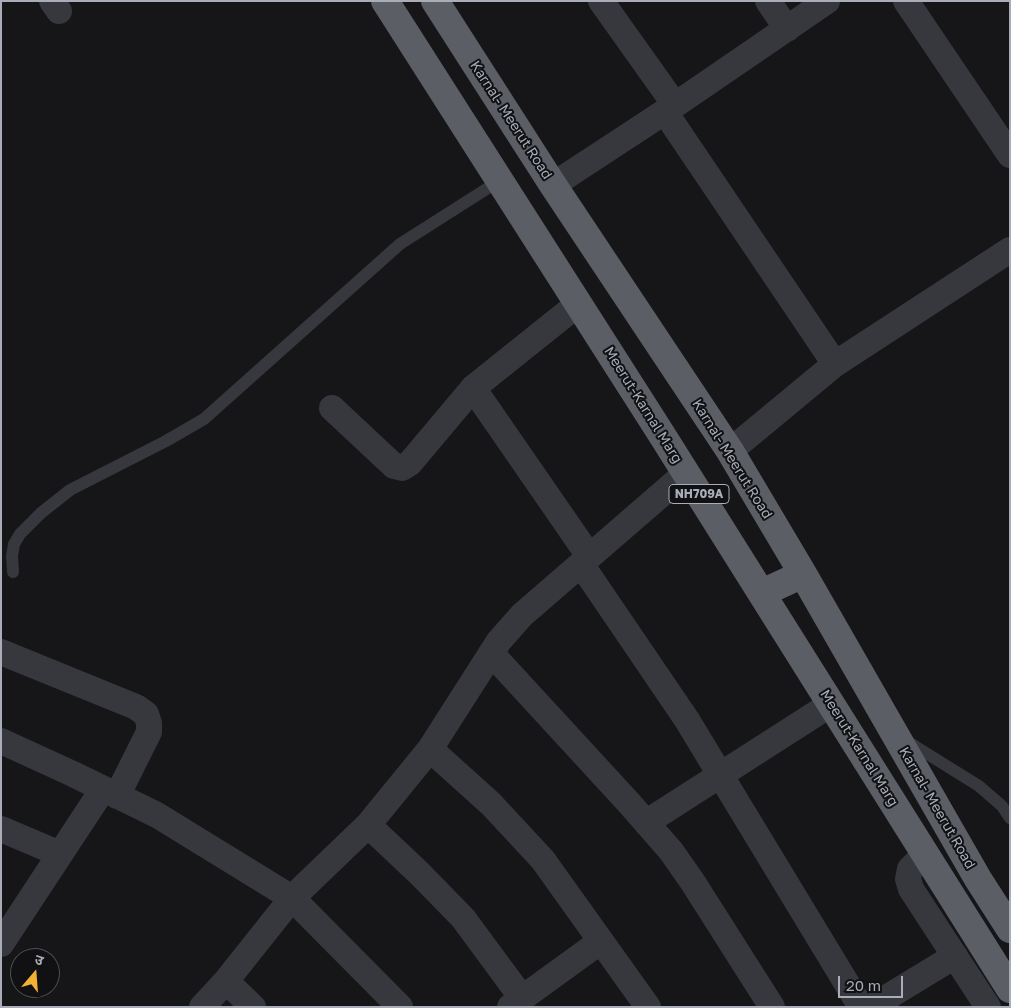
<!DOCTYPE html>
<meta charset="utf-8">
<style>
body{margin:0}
#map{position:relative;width:1011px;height:1008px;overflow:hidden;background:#161618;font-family:"Golos Text","Noto Sans Devanagari",sans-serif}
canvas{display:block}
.frame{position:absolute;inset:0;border:2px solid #a8adb8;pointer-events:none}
.north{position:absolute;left:10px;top:948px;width:50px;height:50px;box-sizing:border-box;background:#111113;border:1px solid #4d4f55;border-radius:50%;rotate:18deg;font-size:14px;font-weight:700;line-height:20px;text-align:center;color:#a8adb8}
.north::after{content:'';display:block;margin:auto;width:18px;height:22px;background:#f2b134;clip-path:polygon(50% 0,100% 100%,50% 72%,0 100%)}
.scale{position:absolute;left:838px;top:976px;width:65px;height:22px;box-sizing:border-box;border:2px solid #a8adb8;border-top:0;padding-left:6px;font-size:15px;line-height:18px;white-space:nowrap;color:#a8adb8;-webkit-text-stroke:4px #111113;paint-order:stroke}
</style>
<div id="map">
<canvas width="1011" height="1008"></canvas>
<div class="frame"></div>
<div class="north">उ</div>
<div class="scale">20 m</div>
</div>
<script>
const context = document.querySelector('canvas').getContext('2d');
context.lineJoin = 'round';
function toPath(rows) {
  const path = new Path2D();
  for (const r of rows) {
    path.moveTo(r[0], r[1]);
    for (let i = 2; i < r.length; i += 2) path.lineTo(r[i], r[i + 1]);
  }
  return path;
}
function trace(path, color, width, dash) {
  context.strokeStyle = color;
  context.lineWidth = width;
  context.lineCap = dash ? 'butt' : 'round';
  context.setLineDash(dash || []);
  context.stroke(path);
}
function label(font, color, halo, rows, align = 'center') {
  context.font = font + ' "Golos Text",sans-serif';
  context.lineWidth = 4;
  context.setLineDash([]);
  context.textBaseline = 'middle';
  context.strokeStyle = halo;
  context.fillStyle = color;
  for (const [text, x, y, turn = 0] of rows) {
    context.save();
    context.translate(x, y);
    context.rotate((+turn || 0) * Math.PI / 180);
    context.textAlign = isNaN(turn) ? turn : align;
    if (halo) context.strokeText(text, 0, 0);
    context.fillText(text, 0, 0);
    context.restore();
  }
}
const service = toPath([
 [13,572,12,556,14,544,20,534,41,513,70,490,166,441,204,419,400,244,499,181],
 [905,740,979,786,1002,806,1010,818]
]);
const minor = toPath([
 [52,1,59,11],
 [601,1,675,105],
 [768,1,787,29],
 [906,1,1010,155],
 [665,112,835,364],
 [553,185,675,105,827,1],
 [473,388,589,556],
 [332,408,394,466,402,468,410,463,473,388,578,304],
 [730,451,835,364,1010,250],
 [581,564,687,720,861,1007],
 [1,652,136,707,146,714,149,723,149,732,117,796],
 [491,653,629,803,671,851,692,881,772,1007],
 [1,741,73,774,157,815,292,898,400,1007],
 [430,749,491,804,543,860,648,1007],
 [647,822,831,704],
 [368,825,419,873,463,918,522,998],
 [1,829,60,854],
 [925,854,910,869,908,879,911,889,988,1007],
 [1,944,103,789],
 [226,981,253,1007],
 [202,1007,226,981,292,898,368,825,430,749,499,641,522,615,686,473],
 [510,1007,601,941],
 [871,1007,955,956]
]);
const trunk = toPath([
 [385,1,662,435,1010,989],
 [435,1,553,185,730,451,803,574,978,879,1010,929],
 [762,593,803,574]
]);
const shields = [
 [699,494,60]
];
const shieldNames = [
 ["NH709A",699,494]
];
const streetNames = [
 ["Karnal- Meerut Road",511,120,57],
 ["Meerut-Karnal Marg",643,405,58],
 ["Karnal- Meerut Road",732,459,58],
 ["Meerut-Karnal Marg",859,748,58],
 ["Karnal- Meerut Road",937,808,60]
];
trace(service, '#37383d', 12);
trace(minor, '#37383d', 26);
trace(trunk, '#5b5e65', 28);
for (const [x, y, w] of shields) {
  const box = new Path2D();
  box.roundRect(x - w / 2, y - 9.5, w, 19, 4);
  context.fillStyle = '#111113';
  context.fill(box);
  trace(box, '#a8adb8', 1);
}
label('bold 12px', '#a8adb8', null, shieldNames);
label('14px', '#a8adb8', '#111113', streetNames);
</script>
